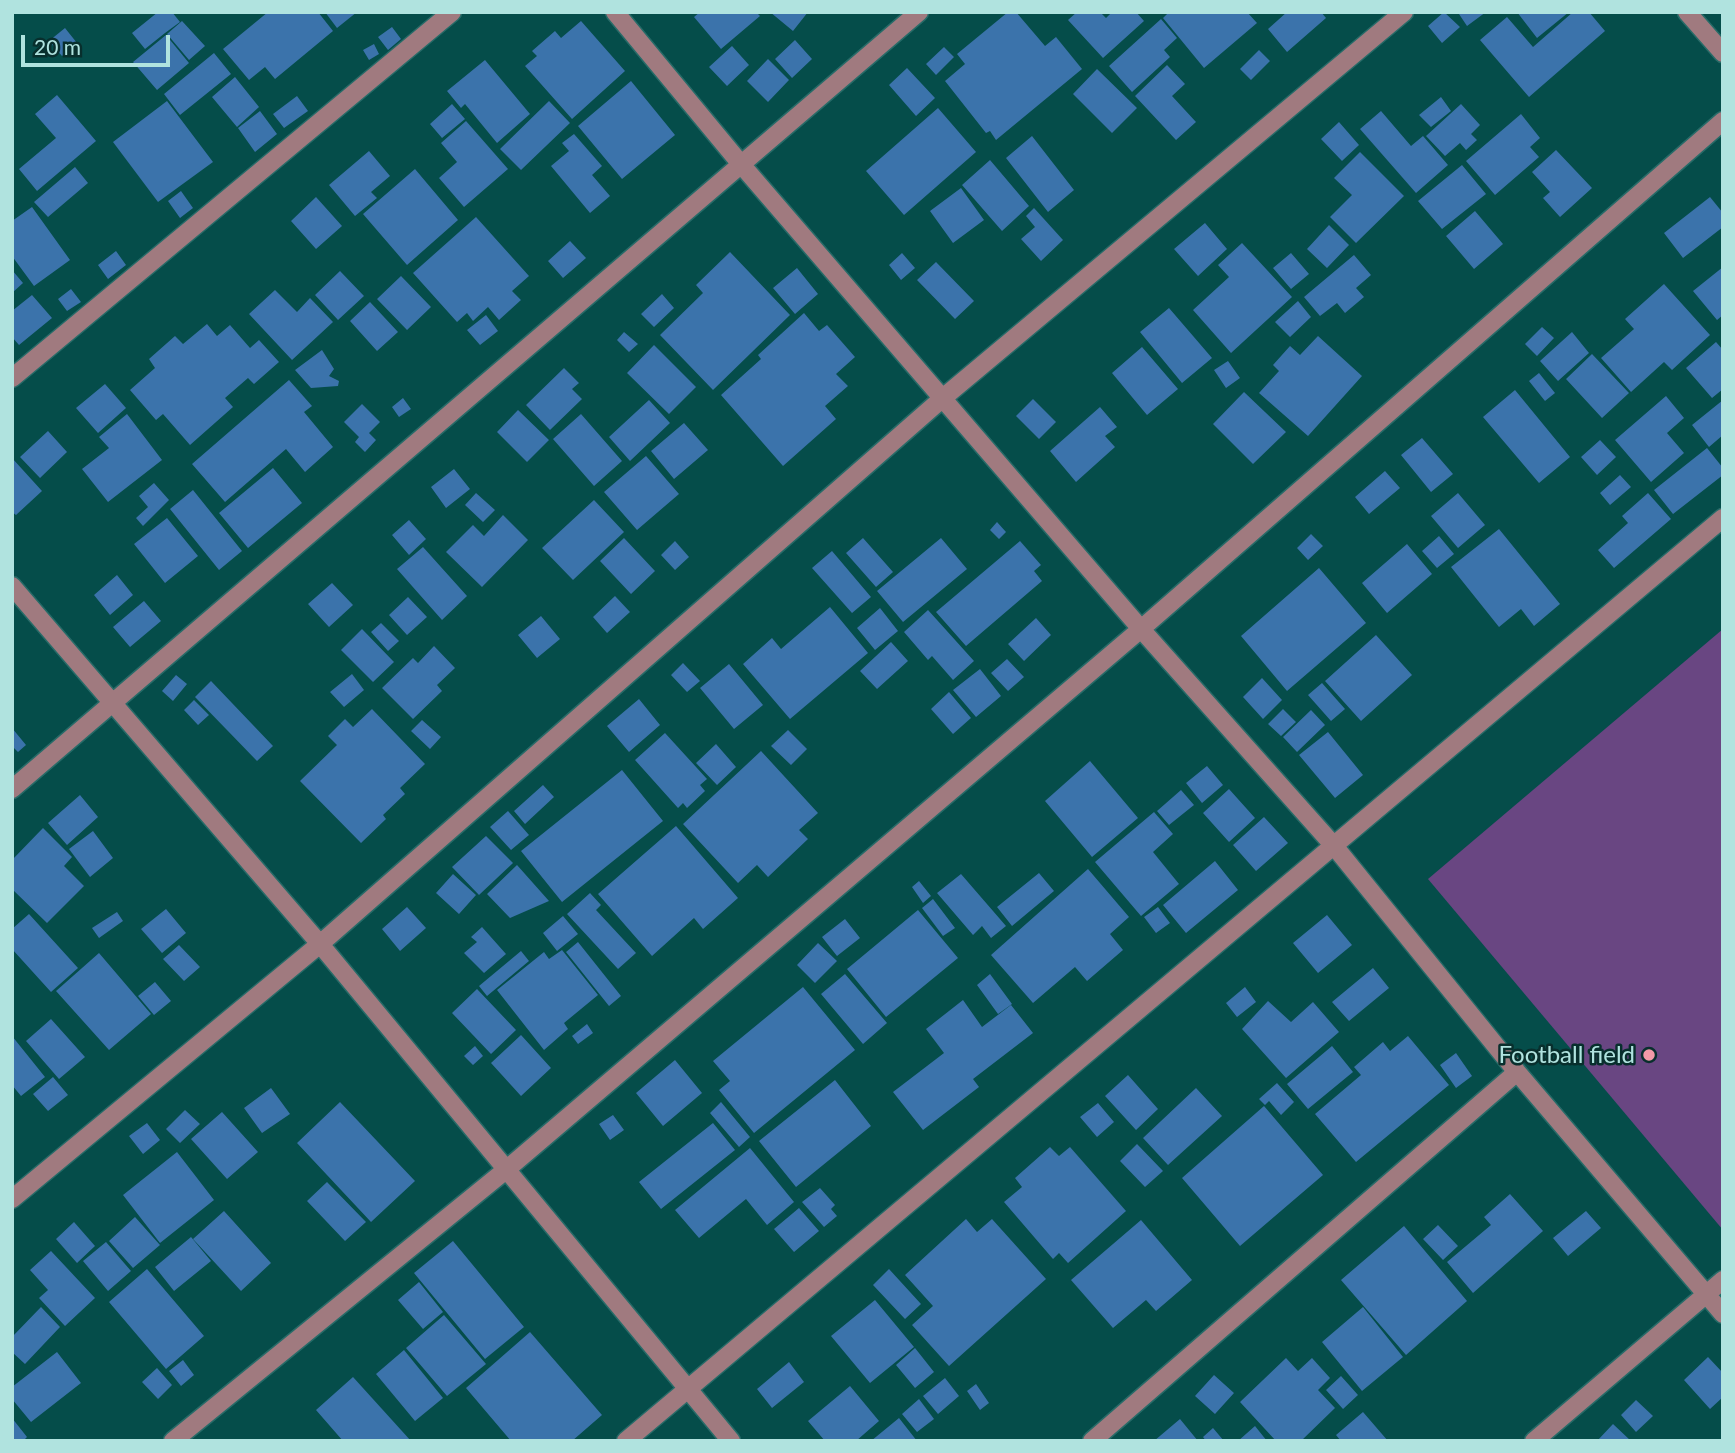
<!DOCTYPE html>
<style>
body{margin:0}
#map{position:relative;width:1735px;height:1453px;overflow:hidden;background:#054d4a;font-family:Lato,sans-serif}
canvas{display:block}
.frame{position:absolute;inset:0;border:14px solid #b0e3df;pointer-events:none}
.scale{position:absolute;left:21px;top:35px;width:149px;height:32px;box-sizing:border-box;border:4px solid #b0e3df;border-top:0;padding-left:9px;font-size:21px;line-height:24px;white-space:nowrap;color:#b0e3df;-webkit-text-stroke:5px #082f2d;paint-order:stroke}
</style>
<div id="map">
<canvas width="1735" height="1453"></canvas>
<div class="frame"></div>
<div class="scale">20 m</div>
</div>
<script>
const context = document.querySelector('canvas').getContext('2d');
context.lineJoin = 'round';
function paint(path, color) {
  context.fillStyle = color;
  context.fill(path, 'evenodd');
}
function toPath(rows) {
  const path = new Path2D();
  for (const r of rows) {
    path.moveTo(r[0], r[1]);
    for (let i = 2; i < r.length; i += 2) path.lineTo(r[i], r[i + 1]);
  }
  return path;
}
function trace(path, color, width, dash) {
  context.strokeStyle = color;
  context.lineWidth = width;
  context.lineCap = dash ? 'butt' : 'round';
  context.setLineDash(dash || []);
  context.stroke(path);
}
function label(font, color, halo, rows, align = 'center') {
  context.font = font + ' Lato,sans-serif';
  context.lineWidth = 5;
  context.setLineDash([]);
  context.textBaseline = 'middle';
  context.strokeStyle = halo;
  context.fillStyle = color;
  for (const [text, x, y, turn = 0] of rows) {
    context.save();
    context.translate(x, y);
    context.rotate((+turn || 0) * Math.PI / 180);
    context.textAlign = isNaN(turn) ? turn : align;
    if (halo) context.strokeText(text, 0, 0);
    context.fillText(text, 0, 0);
    context.restore();
  }
}
const green = toPath([
 [1723,629,1723,1230,1428,879]
]);
const building = toPath([
 [158,12,172,12,180,22,165,33,163,30,165,33,145,49,132,33],
 [268,12,318,12,333,31,275,79,265,67,249,80,223,49],
 [325,12,357,12,337,28],
 [700,12,756,12,760,16,721,49,694,17],
 [770,12,808,12,793,31],
 [1008,12,1016,12,1045,46,1056,37,1082,69,996,140,990,131,986,133,945,81,965,64,957,54],
 [1077,12,1100,12,1106,18,1112,12,1136,12,1144,21,1103,58,1068,20],
 [1169,12,1247,12,1257,23,1204,68,1163,18],
 [1287,12,1321,12,1326,18,1287,52,1268,29],
 [1444,12,1460,27,1442,43,1428,26],
 [1461,12,1486,12,1467,26,1459,14],
 [1517,12,1569,12,1537,38],
 [1573,12,1589,12,1605,31,1529,97,1480,40,1507,17,1533,47],
 [1161,19,1177,38,1164,50,1170,57,1132,92,1109,66],
 [182,21,205,46,189,60,167,34],
 [581,21,625,71,572,119,525,66,537,56,532,51,555,31,561,38],
 [392,27,401,39,388,50,378,37],
 [65,28,77,43,62,56,49,41],
 [166,35,189,63,157,90,133,62],
 [795,40,812,59,792,78,775,59],
 [374,44,379,54,369,60,363,50],
 [732,46,749,65,727,86,709,67],
 [944,47,954,57,936,75,926,64],
 [1259,50,1270,61,1251,80,1240,69],
 [214,53,231,74,180,115,164,94],
 [768,59,789,80,768,102,747,81],
 [485,60,530,114,497,143,465,104,461,108,447,91],
 [1167,65,1185,84,1172,96,1196,122,1176,140,1135,96],
 [907,68,935,98,916,116,889,85],
 [1097,69,1137,108,1112,133,1073,94],
 [235,77,259,107,237,127,212,97],
 [631,81,675,135,622,179,578,126],
 [57,95,96,141,37,191,19,169,56,138,35,114],
 [297,96,308,111,284,128,273,114],
 [1441,97,1451,111,1431,127,1419,115],
 [167,101,213,162,158,202,113,142],
 [549,101,570,123,521,170,500,149],
 [452,104,465,119,442,138,430,124],
 [1461,104,1480,125,1471,134,1477,140,1466,150,1460,143,1445,156,1426,136],
 [938,108,976,152,904,215,866,171],
 [260,111,277,134,255,152,238,128],
 [1381,111,1411,146,1423,136,1448,165,1416,193,1360,129],
 [1521,114,1540,138,1530,147,1539,157,1495,195,1466,161],
 [466,121,508,169,464,207,439,178,457,162,441,143],
 [1339,122,1359,145,1342,161,1321,139],
 [574,134,602,166,592,175,610,196,590,213,551,166,569,151,562,143],
 [1032,136,1074,190,1048,212,1006,158],
 [1556,150,1592,188,1560,217,1543,198,1550,192,1532,172],
 [369,151,390,176,371,192,377,198,355,216,329,185],
 [1360,152,1404,196,1356,243,1330,217,1352,195,1334,178],
 [990,160,1029,206,1002,231,962,185],
 [1462,165,1486,194,1442,229,1418,201],
 [75,167,88,183,48,217,34,202],
 [415,169,458,220,407,265,363,214],
 [961,188,984,220,953,243,930,211],
 [181,191,193,208,180,218,168,201],
 [316,197,342,226,316,249,291,221],
 [1710,197,1723,213,1723,227,1683,258,1664,233],
 [32,207,70,260,34,286,12,256,12,221],
 [1034,208,1063,240,1041,261,1021,239,1035,227,1026,216],
 [1475,211,1503,244,1474,269,1446,236],
 [476,217,529,276,512,291,521,300,499,320,488,307,473,321,467,313,457,322,413,273],
 [1205,223,1227,249,1198,276,1174,249],
 [1329,225,1349,245,1327,268,1307,249],
 [570,241,586,258,563,278,548,261],
 [1242,243,1292,297,1231,353,1193,310,1229,277,1218,265],
 [116,251,126,265,108,279,98,265],
 [730,252,790,315,713,390,660,335,703,293,696,285],
 [902,253,915,268,901,280,889,265],
 [1291,253,1309,274,1291,289,1273,268],
 [1354,255,1371,275,1356,288,1364,297,1345,313,1337,303,1320,316,1304,297],
 [936,262,974,301,955,319,917,280],
 [1723,267,1723,315,1717,320,1693,291],
 [797,268,818,294,795,314,773,288],
 [12,270,23,283,12,293],
 [340,271,364,296,338,320,315,295],
 [401,276,431,307,407,330,377,299],
 [1664,284,1710,335,1672,370,1664,362,1631,392,1601,358,1634,329,1625,319],
 [71,289,81,302,67,311,58,299],
 [275,290,297,312,310,298,333,322,292,360,249,314],
 [662,294,674,308,654,327,641,314],
 [32,295,52,318,19,345,12,337,12,311],
 [1298,301,1311,317,1290,337,1275,322],
 [370,302,398,332,377,351,350,321],
 [1169,308,1212,358,1182,383,1140,332],
 [804,313,819,331,827,325,855,357,836,374,848,386,825,406,836,419,783,466,721,395,761,359,758,355],
 [486,315,498,331,480,345,467,330],
 [207,324,217,336,230,325,250,348,259,340,279,362,254,384,248,378,225,398,233,407,190,445,163,414,156,420,130,390,155,368,149,359,175,336,183,344],
 [1542,327,1554,338,1537,356,1525,344],
 [624,332,638,344,629,352,617,340],
 [1572,332,1589,353,1558,381,1540,361],
 [1318,336,1362,376,1308,436,1259,393,1279,371,1273,365,1290,346,1300,355],
 [1716,342,1723,350,1723,389,1712,398,1686,368],
 [654,345,696,387,669,414,627,373],
 [1142,347,1178,389,1147,415,1112,373],
 [322,350,334,369,329,376,339,381,338,386,311,388,295,370],
 [1592,354,1629,393,1602,418,1566,379],
 [1228,361,1240,378,1226,388,1214,370],
 [564,368,579,383,572,389,582,399,550,430,526,405],
 [1539,373,1555,393,1545,401,1529,381],
 [289,380,312,406,304,412,333,447,305,472,286,449,225,502,192,464],
 [105,384,126,408,98,433,76,408],
 [1515,390,1570,457,1539,483,1483,417],
 [1244,392,1286,432,1253,464,1213,424],
 [1666,396,1684,418,1667,433,1684,453,1651,482,1615,440],
 [403,398,411,409,399,417,392,407],
 [1033,399,1056,422,1039,439,1016,416],
 [649,400,670,423,630,461,609,437],
 [1723,400,1723,435,1709,447,1692,425],
 [362,404,380,422,369,433,376,440,365,452,355,442,359,437,344,422],
 [1100,407,1117,427,1105,436,1115,447,1076,482,1050,451],
 [518,410,549,440,527,462,497,432],
 [127,414,162,460,108,502,82,469,109,448,99,437],
 [581,414,622,461,594,486,553,439],
 [684,423,708,450,674,479,651,451],
 [48,431,67,452,40,478,20,457],
 [1422,438,1453,474,1431,492,1401,455],
 [1600,440,1616,457,1597,475,1581,457],
 [1707,448,1723,468,1723,475,1673,514,1654,490],
 [646,456,679,494,637,530,604,492],
 [12,458,42,491,16,515,12,512],
 [273,468,302,503,248,548,219,513],
 [454,469,470,489,446,508,431,487],
 [1385,471,1400,488,1369,514,1355,497],
 [1620,475,1631,487,1610,505,1600,493],
 [154,483,169,500,143,526,136,518,148,507,139,496],
 [193,490,242,551,219,570,170,509],
 [476,493,495,510,483,522,465,505],
 [1458,493,1485,525,1458,548,1431,516],
 [1648,493,1671,519,1614,568,1598,550,1628,523,1622,516],
 [594,500,624,532,573,580,542,548],
 [503,515,528,540,482,587,446,552,473,525,484,536],
 [167,518,198,556,165,583,134,544],
 [409,520,426,539,409,555,392,535],
 [997,522,1006,532,999,539,990,530],
 [1499,529,1560,604,1534,626,1521,609,1499,627,1451,567],
 [1311,534,1323,546,1308,560,1297,548],
 [1439,536,1454,554,1437,568,1422,551],
 [624,538,655,571,631,594,600,561],
 [863,538,893,572,876,587,846,553],
 [941,538,967,569,903,622,877,591],
 [675,541,689,557,675,570,661,555],
 [1020,541,1041,565,1034,571,1042,581,966,646,936,612],
 [1407,544,1432,574,1387,613,1362,583],
 [423,547,467,596,442,620,397,569],
 [832,551,871,597,852,613,812,568],
 [1319,568,1366,623,1287,691,1241,636],
 [117,575,133,595,110,615,94,595],
 [332,583,353,605,329,627,308,604],
 [615,596,630,612,607,633,593,617],
 [408,597,427,617,407,635,389,615],
 [144,601,161,621,130,647,113,627],
 [830,607,868,653,790,719,743,664,772,638,781,649],
 [880,608,898,631,875,650,857,628],
 [928,610,974,661,953,680,932,656,928,660,904,632],
 [541,616,560,639,537,658,518,635],
 [1036,618,1051,635,1024,661,1008,644],
 [381,623,399,641,388,651,371,632],
 [362,629,394,662,373,682,341,650],
 [1376,635,1412,675,1361,721,1325,681],
 [891,642,908,661,877,689,860,671],
 [434,646,455,668,437,685,442,691,413,719,382,688,413,658,418,663],
 [1007,659,1024,677,1008,691,991,673],
 [683,663,700,681,687,692,671,675],
 [729,664,763,705,734,729,700,688],
 [980,669,1001,696,976,717,953,690],
 [352,674,364,690,344,707,330,692],
 [176,675,187,684,173,701,162,691],
 [1262,678,1282,700,1263,719,1243,697],
 [211,681,273,746,257,761,195,697],
 [1322,683,1345,709,1331,721,1308,695],
 [949,692,971,718,953,734,931,709],
 [639,699,660,725,629,752,607,726],
 [194,700,209,715,198,725,184,710],
 [372,709,425,764,400,788,405,794,383,815,386,819,361,843,300,781,337,745,328,736,345,719,353,727],
 [1283,709,1296,722,1281,736,1268,724],
 [1311,710,1325,725,1297,752,1283,737],
 [422,720,441,737,430,749,411,731],
 [12,728,26,745,18,752,12,746],
 [788,730,807,749,791,765,771,746],
 [1328,732,1363,775,1335,798,1299,755],
 [665,733,707,779,700,785,705,791,687,808,683,803,678,808,635,760],
 [716,744,736,767,717,785,696,763],
 [761,751,818,813,799,830,808,839,768,877,757,865,738,883,683,824],
 [1090,761,1138,818,1092,857,1045,801],
 [1207,766,1223,785,1202,803,1186,783],
 [622,770,663,821,562,902,521,851],
 [543,785,554,797,525,824,514,811],
 [1229,789,1255,818,1229,842,1203,813],
 [1181,790,1194,805,1169,825,1157,811],
 [80,795,98,817,67,845,48,823],
 [508,811,529,835,511,850,490,827],
 [1154,812,1173,834,1153,852,1179,884,1141,916,1095,862],
 [1264,817,1288,843,1256,871,1233,845],
 [676,826,738,898,703,929,694,918,652,956,598,894],
 [43,828,72,857,64,866,84,886,47,923,12,889,12,860],
 [93,831,113,858,90,877,69,849],
 [486,836,513,863,479,895,452,867],
 [1215,861,1238,890,1186,933,1163,905],
 [517,865,549,901,510,918,487,894],
 [1088,869,1129,917,1110,934,1123,950,1087,981,1075,967,1033,1003,991,955],
 [1039,873,1054,891,1012,926,997,907],
 [453,874,476,895,459,914,436,893],
 [961,874,1006,926,991,938,982,926,973,935,937,893],
 [919,881,931,896,923,903,912,887],
 [590,893,601,905,596,910,636,953,618,969,567,914],
 [933,899,955,928,943,936,922,908],
 [407,907,426,928,400,951,382,929],
 [1158,907,1170,923,1156,933,1144,917],
 [166,909,186,933,162,953,141,929],
 [918,910,958,958,886,1017,847,969],
 [117,912,123,921,99,938,92,928],
 [29,914,78,968,51,992,12,949,12,929],
 [1327,915,1352,945,1318,973,1293,943],
 [563,916,578,934,557,951,543,933],
 [845,919,860,938,837,956,822,937],
 [482,927,506,954,484,973,464,953,477,942,471,937],
 [578,942,621,996,609,1006,566,952],
 [818,943,837,961,815,983,797,965],
 [179,945,200,967,184,981,163,959],
 [562,950,598,995,564,1023,568,1029,544,1050,497,990,544,952,549,959],
 [521,951,529,961,487,996,479,986],
 [99,953,151,1014,109,1050,56,991],
 [1373,968,1389,988,1349,1021,1332,1002],
 [845,974,887,1023,863,1044,821,994],
 [990,974,1012,1004,998,1014,977,985],
 [155,982,171,1001,154,1015,138,996],
 [803,987,855,1050,754,1133,719,1090,730,1081,713,1061],
 [1245,987,1256,1002,1237,1017,1226,1003],
 [477,989,516,1030,491,1054,452,1013],
 [963,1000,982,1027,1011,1005,1033,1033,973,1079,979,1087,923,1130,893,1092,944,1053,926,1029],
 [1268,1001,1291,1022,1313,1002,1339,1032,1286,1078,1242,1029],
 [51,1019,85,1057,59,1079,26,1041],
 [587,1024,593,1033,578,1044,572,1036],
 [521,1035,551,1068,521,1096,491,1063],
 [12,1036,45,1077,21,1096,12,1085],
 [1408,1036,1449,1085,1356,1162,1315,1114,1361,1075,1354,1067,1383,1042,1390,1051],
 [475,1046,483,1056,473,1065,464,1056],
 [1332,1046,1353,1072,1308,1109,1287,1084],
 [1456,1053,1472,1076,1456,1088,1440,1065],
 [675,1060,702,1093,663,1126,636,1093],
 [1128,1075,1158,1109,1136,1130,1105,1096],
 [53,1077,68,1095,48,1111,33,1094],
 [835,1080,871,1126,796,1187,759,1141],
 [1277,1083,1294,1102,1281,1115,1269,1101,1265,1105,1259,1099],
 [271,1088,290,1114,262,1133,244,1108],
 [1196,1088,1222,1116,1168,1165,1143,1138],
 [340,1102,415,1181,371,1222,297,1143],
 [721,1102,750,1137,739,1147,710,1113],
 [1098,1103,1114,1122,1097,1137,1080,1117],
 [1264,1106,1323,1175,1240,1246,1182,1178],
 [185,1110,200,1124,180,1143,166,1129],
 [222,1112,258,1152,227,1179,191,1139],
 [613,1115,624,1130,610,1140,599,1124],
 [147,1123,160,1140,143,1154,129,1136],
 [713,1123,735,1150,661,1209,639,1182],
 [1137,1144,1163,1171,1145,1187,1120,1161],
 [1050,1147,1059,1156,1070,1147,1126,1211,1068,1263,1059,1253,1053,1259,1004,1202,1022,1187,1015,1178],
 [750,1148,794,1202,767,1225,746,1199,699,1238,675,1210],
 [177,1152,214,1200,160,1243,123,1195],
 [327,1182,366,1222,345,1241,307,1201],
 [820,1188,835,1205,831,1209,837,1216,824,1227,802,1202],
 [1510,1194,1543,1231,1473,1293,1447,1262,1491,1225,1484,1217],
 [799,1208,819,1231,794,1252,774,1229],
 [224,1211,271,1263,241,1291,193,1239],
 [1586,1211,1601,1228,1568,1256,1553,1238],
 [135,1217,160,1245,133,1268,109,1241],
 [966,1219,977,1232,992,1219,1046,1279,949,1366,912,1325,933,1306,905,1275],
 [1141,1220,1192,1280,1156,1311,1146,1300,1113,1328,1071,1280],
 [74,1222,95,1246,77,1263,56,1239],
 [1438,1225,1458,1246,1443,1260,1423,1239],
 [1404,1226,1467,1301,1406,1355,1341,1280],
 [191,1237,211,1261,174,1291,155,1267],
 [453,1241,524,1327,485,1359,414,1273],
 [106,1242,131,1271,108,1291,83,1261],
 [51,1251,95,1298,65,1326,39,1298,48,1290,30,1270],
 [147,1269,204,1336,166,1369,109,1302],
 [889,1269,921,1304,905,1319,873,1285],
 [419,1282,443,1312,423,1329,398,1300],
 [875,1300,914,1347,870,1383,831,1336],
 [41,1307,60,1327,25,1364,12,1352,12,1337],
 [1363,1307,1403,1357,1362,1391,1322,1342],
 [444,1315,486,1364,447,1396,406,1348],
 [530,1332,602,1415,572,1441,511,1441,466,1388],
 [915,1348,934,1372,915,1388,896,1365],
 [404,1350,443,1398,415,1421,376,1374],
 [57,1352,81,1383,31,1422,12,1399,12,1387],
 [1708,1357,1723,1373,1723,1397,1710,1409,1684,1380],
 [1286,1358,1298,1371,1312,1358,1330,1378,1318,1390,1335,1408,1301,1441,1276,1441,1240,1402],
 [183,1360,194,1375,181,1386,169,1371],
 [789,1362,804,1382,772,1408,757,1389],
 [157,1368,172,1385,158,1399,142,1382],
 [1214,1375,1234,1393,1215,1414,1195,1396],
 [1341,1376,1358,1395,1343,1409,1326,1390],
 [353,1377,411,1441,343,1441,316,1410],
 [945,1378,959,1396,938,1414,923,1396],
 [976,1384,989,1403,980,1410,967,1391],
 [850,1386,879,1421,856,1441,825,1441,808,1421],
 [919,1399,934,1419,917,1432,902,1414],
 [1636,1400,1653,1416,1636,1432,1621,1415],
 [1363,1412,1388,1441,1341,1441,1336,1435],
 [12,1418,27,1437,23,1441,12,1441],
 [899,1418,917,1441,871,1441],
 [1180,1419,1198,1441,1154,1441],
 [1613,1424,1631,1441,1597,1441],
 [1255,1426,1267,1441,1238,1441],
 [1213,1428,1224,1441,1206,1441,1203,1437]
]);
const minor = toPath([
 [615,12,740,163,1141,629,1335,847,1517,1072,1723,1314],
 [1687,12,1723,53],
 [12,378,452,12],
 [12,586,320,944,731,1441],
 [12,789,919,12],
 [12,1199,320,944,944,397,1404,12],
 [173,1441,507,1169,1141,629,1723,121],
 [626,1441,1723,518],
 [1092,1441,1517,1072],
 [1534,1441,1723,1280]
]);
const markers = [
 [1649,1055,7,"#f39aa8"]
];
const poiNames = [
 ["Football field",1635,1055]
];
paint(green, '#694682');
paint(building, '#3b73ab');
trace(minor, '#276b68', 21);
trace(minor, '#a07a7f', 18);
for (const [x, y, r, color] of markers) {
  const dot = new Path2D();
  dot.arc(x, y, r, 0, 2 * Math.PI);
  context.fillStyle = color;
  context.fill(dot);
  trace(dot, '#082f2d', 2.5);
}
label('24px', '#b0e3df', '#082f2d', poiNames, 'right');
</script>
